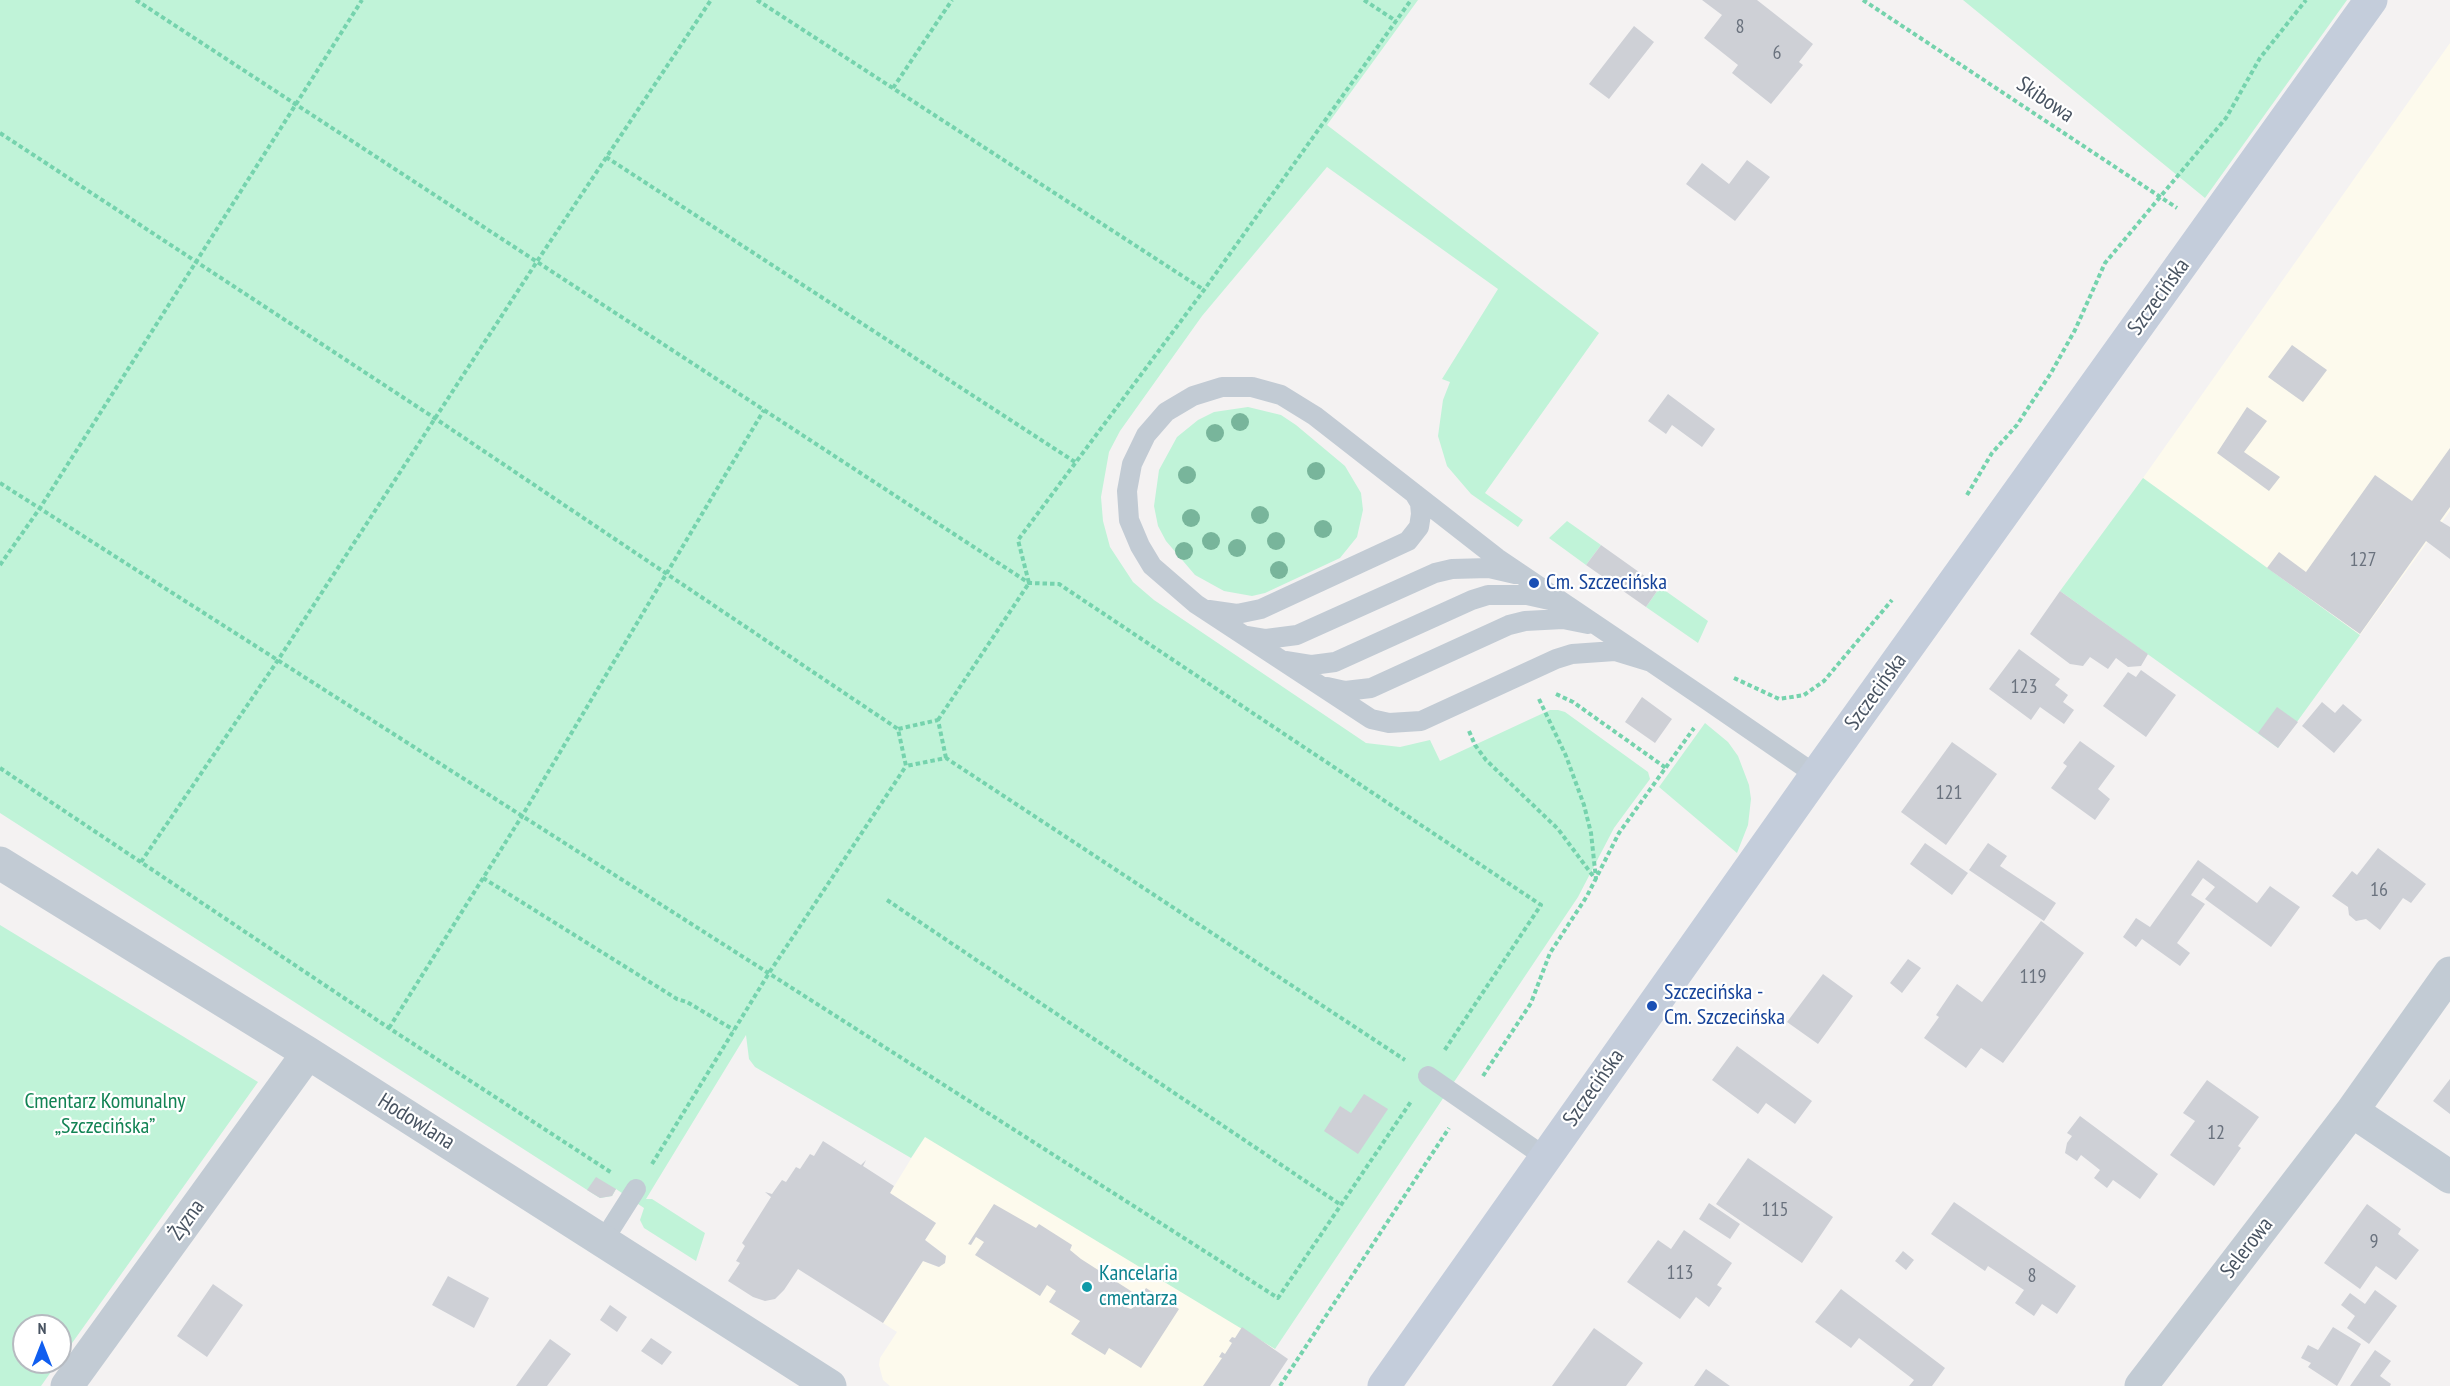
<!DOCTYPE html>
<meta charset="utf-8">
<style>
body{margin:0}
#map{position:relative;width:2450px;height:1386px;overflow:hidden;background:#f4f2f2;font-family:"PT Sans Narrow",sans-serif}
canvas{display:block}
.north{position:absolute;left:12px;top:1314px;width:60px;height:60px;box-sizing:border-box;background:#fff;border:2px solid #b6bac0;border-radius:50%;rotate:0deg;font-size:16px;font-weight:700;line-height:24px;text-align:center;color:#485361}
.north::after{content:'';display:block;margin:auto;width:21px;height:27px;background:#105ef0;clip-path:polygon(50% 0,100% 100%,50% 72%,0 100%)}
</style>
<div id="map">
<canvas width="2450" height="1386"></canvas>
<div class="north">N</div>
</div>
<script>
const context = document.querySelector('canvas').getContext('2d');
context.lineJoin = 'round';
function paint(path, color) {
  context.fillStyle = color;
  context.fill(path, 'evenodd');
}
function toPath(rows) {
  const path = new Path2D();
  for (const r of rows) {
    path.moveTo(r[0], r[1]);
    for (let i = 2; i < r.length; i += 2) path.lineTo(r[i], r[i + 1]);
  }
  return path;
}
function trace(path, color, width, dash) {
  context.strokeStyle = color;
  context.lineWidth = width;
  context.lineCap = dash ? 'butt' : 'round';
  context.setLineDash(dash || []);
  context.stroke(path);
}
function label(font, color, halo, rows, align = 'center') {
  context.font = font + ' "PT Sans Narrow",sans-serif';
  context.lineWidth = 4.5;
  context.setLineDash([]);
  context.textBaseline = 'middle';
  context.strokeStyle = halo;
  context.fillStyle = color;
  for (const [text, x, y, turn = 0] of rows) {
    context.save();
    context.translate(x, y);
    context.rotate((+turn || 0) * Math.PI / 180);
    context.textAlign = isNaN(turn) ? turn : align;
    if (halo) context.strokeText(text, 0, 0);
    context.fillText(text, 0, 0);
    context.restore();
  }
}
const commercial = toPath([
 [2450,43,2450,511,2360,635,2143,478],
 [925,1136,1240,1325,1275,1349,1250,1386,890,1386,883,1380,879,1365,880,1358,897,1332,883,1323,923,1261,938,1267,945,1263,946,1256,925,1240,936,1223,890,1193]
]);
const green = toPath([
 [0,0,1418,0,1327,125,1599,333,1485,493,1523,520,1518,527,1471,494,1447,466,1438,436,1443,400,1450,382,1442,379,1498,289,1327,167,1202,316,1120,431,1109,452,1101,497,1103,521,1110,547,1133,582,1154,600,1366,743,1400,747,1430,740,1440,761,1550,710,1558,710,1565,712,1648,772,1650,779,1614,828,1578,897,1275,1349,925,1137,911,1158,755,1067,749,1059,746,1035,646,1199,652,1199,705,1233,696,1261,644,1228,640,1220,644,1208,616,1189,612,1196,600,1198,595,1195,0,813],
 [1963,0,2347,0,2205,198],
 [1248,407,1281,415,1296,425,1345,466,1361,493,1363,510,1357,537,1340,558,1265,593,1252,596,1224,591,1195,575,1166,541,1158,526,1154,506,1159,470,1177,437,1198,420,1214,412],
 [2143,478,2360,635,2278,748,2060,591],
 [1567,521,1601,545,1586,565,1549,538],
 [1660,587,1708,621,1698,643,1646,607],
 [1705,723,1728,742,1738,756,1749,785,1751,799,1748,825,1737,853,1659,787],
 [0,925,258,1082,60,1360,60,1326,24,1326,24,1362,58,1362,41,1386,0,1386]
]);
const building = toPath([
 [1702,0,1757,0,1813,44,1799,62,1803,65,1771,104,1732,73,1738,65,1704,38,1722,15],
 [1634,26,1654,42,1609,99,1589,84],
 [1747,160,1770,177,1735,221,1686,184,1702,163,1729,184],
 [2292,345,2327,370,2303,402,2268,377],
 [1668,394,1715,429,1702,447,1672,425,1666,434,1648,421],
 [2247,407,2267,421,2244,452,2280,477,2269,491,2217,453],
 [2450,448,2450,507,2440,521,2450,527,2450,559,2426,541,2360,634,2267,568,2279,552,2306,572,2375,475,2412,501],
 [1601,545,1660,587,1646,607,1586,565],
 [2060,591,2148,654,2141,666,2128,667,2116,658,2108,669,2090,657,2083,666,2070,664,2030,634],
 [2019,649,2060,679,2055,685,2068,695,2063,702,2074,710,2064,724,2040,707,2031,720,1989,689],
 [2141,670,2176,695,2146,737,2103,706,2128,672,2136,677],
 [1642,697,1672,719,1655,743,1625,722],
 [2322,702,2335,713,2343,704,2362,720,2334,753,2302,726],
 [2277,707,2298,722,2278,748,2258,733],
 [2080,741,2115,766,2098,789,2110,799,2095,820,2051,788,2067,766,2063,763],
 [1952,742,1997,774,1946,845,1901,812],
 [1925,843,1968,873,1952,895,1910,864],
 [1988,843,2007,856,2000,866,2056,903,2044,921,1969,870],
 [2378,848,2426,884,2411,903,2403,898,2380,930,2366,919,2356,921,2349,915,2348,907,2332,896,2352,871,2357,875],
 [2198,860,2257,903,2270,886,2300,907,2271,947,2205,899,2215,887,2203,878,2191,895,2205,904,2177,943,2190,953,2180,966,2142,939,2136,947,2123,937,2136,918,2150,927],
 [2041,921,2084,953,2003,1063,1981,1048,1966,1068,1924,1038,1939,1017,1936,1015,1957,984,1982,1002],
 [1908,959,1921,968,1902,993,1890,983],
 [1823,974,1853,996,1818,1044,1787,1022],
 [1737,1046,1812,1101,1795,1124,1766,1103,1758,1114,1712,1080],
 [2450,1079,2450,1114,2433,1101],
 [2207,1080,2259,1117,2238,1146,2241,1148,2214,1186,2170,1155,2195,1121,2183,1113],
 [1364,1094,1388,1109,1358,1154,1324,1131,1340,1106,1351,1113],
 [2080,1116,2158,1174,2140,1199,2113,1180,2107,1188,2094,1178,2100,1170,2081,1155,2077,1161,2065,1153,2067,1143,2072,1136,2067,1133],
 [823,1141,861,1165,866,1160,863,1166,894,1186,890,1193,936,1223,925,1240,946,1256,945,1263,939,1267,923,1261,883,1323,798,1269,784,1290,775,1299,765,1301,753,1297,728,1281,740,1263,736,1261,745,1246,742,1243,771,1197,765,1192,772,1194,782,1180,786,1182,796,1167,800,1169,810,1154,814,1156],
 [1748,1158,1833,1217,1802,1263,1716,1204],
 [596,1177,616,1189,612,1196,600,1198,587,1190],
 [1954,1202,2076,1286,2057,1314,2042,1304,2034,1316,2015,1303,2024,1290,1988,1266,1985,1271,1931,1234],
 [1709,1203,1740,1224,1730,1239,1699,1219],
 [994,1204,1036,1228,1039,1224,1072,1245,1070,1250,1081,1259,1134,1293,1126,1307,1131,1309,1135,1306,1146,1288,1179,1309,1141,1368,1109,1348,1105,1355,1071,1334,1080,1321,1049,1302,1056,1291,1047,1285,1040,1296,975,1255,984,1242,976,1237,971,1245,968,1244],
 [2367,1204,2401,1229,2398,1234,2419,1250,2396,1280,2376,1266,2360,1289,2324,1263],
 [1684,1230,1732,1263,1717,1285,1722,1288,1709,1307,1696,1297,1680,1319,1627,1282,1658,1240,1671,1249],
 [1903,1251,1914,1260,1906,1270,1895,1261],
 [448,1276,489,1298,474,1328,432,1305],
 [213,1284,243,1305,207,1357,177,1336],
 [1841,1289,1945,1368,1932,1386,1909,1386,1914,1380,1859,1338,1851,1348,1815,1322],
 [2375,1290,2397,1306,2369,1344,2347,1328,2355,1316,2341,1305,2350,1293,2365,1304],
 [610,1305,627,1317,617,1332,600,1320],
 [1242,1327,1288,1359,1270,1386,1203,1386,1222,1358,1219,1357,1222,1352,1225,1354,1232,1343,1229,1341,1232,1337,1235,1338],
 [2333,1327,2361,1344,2337,1386,2308,1367,2311,1363,2301,1358,2308,1345,2318,1350],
 [1594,1328,1643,1363,1626,1386,1552,1386],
 [651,1338,672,1352,662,1365,641,1351],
 [550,1339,571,1354,547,1386,516,1386],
 [2375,1350,2391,1361,2380,1376,2391,1384,2390,1386,2350,1386],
 [1706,1369,1730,1386,1694,1386]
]);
const path = toPath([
 [136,0,1029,583,1059,584,1541,905,1444,1051],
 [757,0,1204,290],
 [1364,0,1396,21],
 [1863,0,2177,208],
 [893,88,952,0],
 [0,133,436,419,898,729],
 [606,157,1075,462],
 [0,483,1278,1298,1412,1100],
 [1967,495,1992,453,2017,425,2051,373,2075,330,2105,263,2226,118,2260,58,2306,0],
 [0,565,40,508,362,0],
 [1734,678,1779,699,1804,695,1824,681,1892,600],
 [1556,694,1573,702,1666,768],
 [1539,699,1566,756,1584,805,1591,833,1596,879],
 [938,720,1029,583,1018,540,1204,290,1411,0],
 [1469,731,1475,745,1486,760,1558,829,1596,880],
 [946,758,938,720,898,729,906,766,946,758,1405,1060],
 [0,768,389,1028,612,1173],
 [141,862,278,660,536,263,711,0],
 [483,878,677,999,687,1002,734,1030],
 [887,900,1341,1205],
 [389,1028,522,816,764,410],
 [1483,1076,1531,1003,1550,953,1587,896,1619,833,1694,728],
 [652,1164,769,973,906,766],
 [1280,1386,1449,1128]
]);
const service = toPath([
 [1209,610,1237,614,1261,609,1408,541,1419,527,1421,514,1420,503,1414,493],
 [1248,636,1266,639,1297,635,1435,573,1452,569,1489,568,1515,574],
 [1287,661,1312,665,1335,662,1472,600,1488,595,1527,595,1554,601],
 [1651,662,1615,651,1572,654,1556,659,1421,721,1389,723,1371,719,1196,604,1152,566,1140,546,1129,520,1127,491,1132,464,1146,435,1166,412,1193,396,1222,387,1252,387,1281,395,1315,416,1497,558,1651,662,1707,700,1800,764,1816,775],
 [1327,687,1345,691,1371,688,1509,625,1525,621,1563,619,1588,624],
 [1428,1076,1545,1157],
 [603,1241,636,1189]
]);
const minor = toPath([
 [0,863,308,1053,830,1386],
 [2352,1111,2450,1177],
 [67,1386,308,1053],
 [2141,1386,2352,1111,2450,973]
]);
const secondary = toPath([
 [1384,1386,1816,775,2371,0]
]);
const trees = [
 [1240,422],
 [1215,433],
 [1316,471],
 [1187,475],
 [1260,515],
 [1191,518],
 [1323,529],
 [1211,541],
 [1276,541],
 [1237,548],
 [1184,551],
 [1279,570]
];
const markers = [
 [1534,583,6,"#1a4fb4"],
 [1652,1006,6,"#1a4fb4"],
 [1087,1287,6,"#0f9aa8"]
];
const numberNames = [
 ["8",1740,27],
 ["6",1777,53],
 ["127",2363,560],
 ["123",2024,687],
 ["121",1949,793],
 ["16",2379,890],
 ["119",2033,977],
 ["12",2216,1133],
 ["115",1775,1210],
 ["9",2374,1242],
 ["113",1680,1273],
 ["8",2032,1276]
];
const streetNames = [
 ["Skibowa",2045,100,34],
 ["Szczecińska",2159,297,-54],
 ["Szczecińska",1876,692,-54],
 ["Szczecińska",1594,1088,-55],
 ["Hodowlana",416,1122,32],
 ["Żyzna",187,1220,-54],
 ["Selerowa",2247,1248,-52]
];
const transitNames = [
 ["Cm. Szczecińska",1546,583],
 ["Szczecińska -",1664,993],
 ["Cm. Szczecińska",1664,1018]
];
const parkNames = [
 ["Cmentarz Komunalny",105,1102],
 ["„Szczecińska”",105,1127]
];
const cultureNames = [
 ["Kancelaria",1099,1274],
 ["cmentarza",1099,1299]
];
paint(commercial, '#fdfaed');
paint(green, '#c0f3d8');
paint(building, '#ced0d6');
trace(path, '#75d3ad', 4, [4.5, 3]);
trace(service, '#c2cbd4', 20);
trace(minor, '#c2cbd4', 33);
trace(secondary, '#c4cddb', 33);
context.fillStyle = '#78b59b';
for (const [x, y] of trees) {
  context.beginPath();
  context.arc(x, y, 9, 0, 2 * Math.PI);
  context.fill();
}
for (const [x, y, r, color] of markers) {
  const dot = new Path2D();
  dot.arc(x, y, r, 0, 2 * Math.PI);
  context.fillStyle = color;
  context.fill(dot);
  trace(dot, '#fff', 2);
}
label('20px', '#6a727e', null, numberNames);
label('22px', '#485361', '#fff', streetNames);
label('22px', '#164399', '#fff', transitNames, 'left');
label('22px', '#128354', '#fff', parkNames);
label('22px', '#0d838f', '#fff', cultureNames, 'left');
</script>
